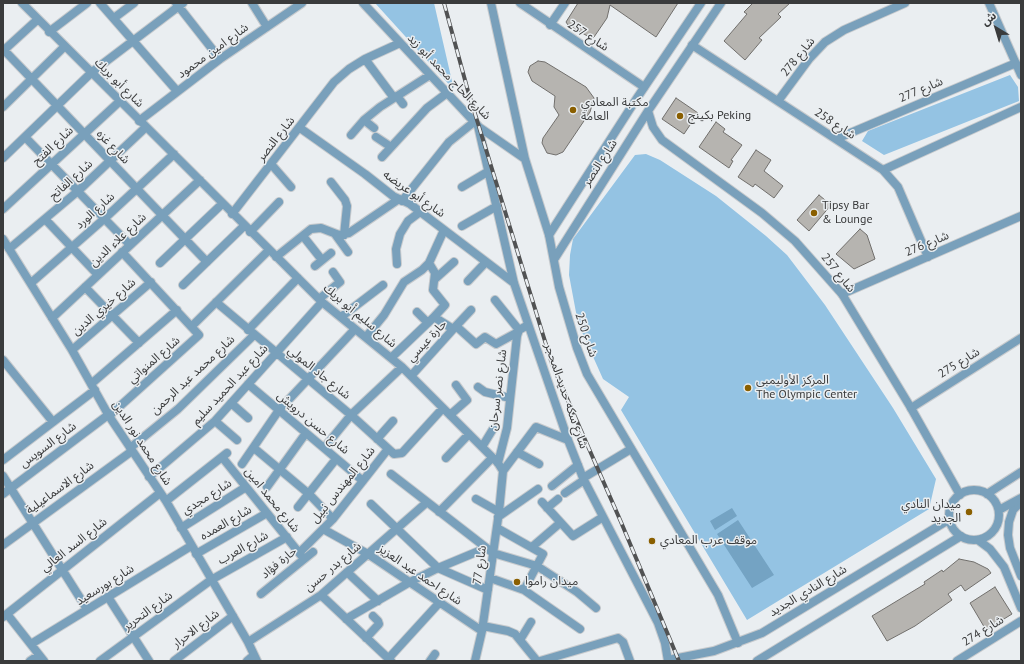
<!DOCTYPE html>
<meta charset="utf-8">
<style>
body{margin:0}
#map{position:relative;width:1024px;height:664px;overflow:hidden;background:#eaeef1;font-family:"PT Sans","Noto Sans Arabic",sans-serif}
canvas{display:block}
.frame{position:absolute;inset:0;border:4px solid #3a3b3c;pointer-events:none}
.north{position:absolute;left:976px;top:8px;width:40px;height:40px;-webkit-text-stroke:3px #eaeef1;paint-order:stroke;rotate:322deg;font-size:11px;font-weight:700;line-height:16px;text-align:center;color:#3a3b3c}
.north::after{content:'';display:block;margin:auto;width:14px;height:18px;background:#3a3b3c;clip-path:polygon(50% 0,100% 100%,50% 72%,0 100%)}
</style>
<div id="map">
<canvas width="1024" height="664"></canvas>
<div class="frame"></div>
<div class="north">ش</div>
</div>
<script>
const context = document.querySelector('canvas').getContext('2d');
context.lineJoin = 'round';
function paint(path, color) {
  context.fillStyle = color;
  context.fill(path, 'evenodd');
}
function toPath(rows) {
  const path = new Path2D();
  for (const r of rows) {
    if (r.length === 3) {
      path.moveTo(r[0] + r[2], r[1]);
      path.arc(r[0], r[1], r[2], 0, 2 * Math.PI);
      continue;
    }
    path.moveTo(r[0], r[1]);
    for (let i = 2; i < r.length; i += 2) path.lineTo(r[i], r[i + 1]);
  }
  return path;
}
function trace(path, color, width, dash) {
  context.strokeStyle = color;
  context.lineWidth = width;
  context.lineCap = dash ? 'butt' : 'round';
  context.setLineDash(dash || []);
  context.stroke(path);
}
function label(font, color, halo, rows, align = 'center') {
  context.font = font + ' "PT Sans","Noto Sans Arabic",sans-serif';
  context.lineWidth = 3;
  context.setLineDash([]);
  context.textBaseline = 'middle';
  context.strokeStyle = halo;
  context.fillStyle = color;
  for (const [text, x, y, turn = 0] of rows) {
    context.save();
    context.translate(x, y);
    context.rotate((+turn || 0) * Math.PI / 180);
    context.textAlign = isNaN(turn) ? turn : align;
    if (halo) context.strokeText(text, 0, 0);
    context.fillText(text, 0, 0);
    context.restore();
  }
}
const green = toPath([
 [375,3,434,3,454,90],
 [1010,75,1018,87,1019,101,884,155,862,141,868,131],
 [646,154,660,160,716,196,766,236,787,255,825,305,893,408,936,479,929,509,747,620,621,410,629,397,603,379,578,323,569,275,570,255,573,239,635,155]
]);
const water = toPath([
 [732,508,737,516,715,530,710,521],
 [738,520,774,575,752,588,717,534]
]);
const building = toPath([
 [578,3,678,3,656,37,610,5,607,18,594,37,591,38,568,25,566,22,578,3],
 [753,3,790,3,778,14,781,17,759,38,762,40,745,60,724,41,747,14,744,12,753,3],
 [538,61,545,62,586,87,594,98,590,112,563,152,556,155,547,153,542,143,543,138,559,115,554,107,555,96,532,81,528,72,530,66,538,61],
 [676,98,698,113,684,134,662,119,676,98],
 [716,122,725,129,723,132,742,145,731,160,733,161,729,168,699,147,716,122],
 [756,150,771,160,764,171,783,186,774,198,755,184,753,187,738,177,756,150],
 [819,195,831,205,809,231,797,220,819,195],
 [860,229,867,235,875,259,854,269,836,254,860,229],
 [959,559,974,562,988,569,991,573,965,591,961,585,948,594,952,600,915,626,887,641,872,616,925,584,924,582,942,570,943,572,959,559],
 [995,587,1012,614,986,630,970,603,995,587]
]);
const minor = toPath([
 [22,3,322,302,402,367,498,463,503,471],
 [100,3,177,91],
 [176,3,220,59],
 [252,3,267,27],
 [363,3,479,127,525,159],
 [491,3,525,159,549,235],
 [520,3,644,87],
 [989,3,1021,75],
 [114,18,134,3],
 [550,25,565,3],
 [49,32,87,3],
 [692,45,883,170,898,187,928,257],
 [3,49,207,262],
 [3,51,37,20],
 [365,59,394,98],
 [397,96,403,104],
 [778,101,809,59,825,42,844,30,905,3],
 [3,107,64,47],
 [364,120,374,128],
 [139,121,220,59,302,3],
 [478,126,514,283,568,440,583,478,658,623,665,643,668,661],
 [300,128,365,174,393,196,410,204,514,283],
 [351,135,364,120,380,107,430,75],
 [25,137,130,245],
 [376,137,391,147],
 [836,139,1016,63],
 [382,157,427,108,447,93],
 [3,158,92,72,183,3],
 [271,164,291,187],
 [883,170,1021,107],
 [331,182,345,200,347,206,344,235],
 [462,187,489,171],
 [402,201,449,142,474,122],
 [3,209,120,101],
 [232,214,334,82,349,69,365,59,400,43],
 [45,219,98,275],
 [462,226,497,206],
 [250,232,279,202],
 [335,234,348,252],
 [303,236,322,260],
 [3,239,72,350,109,416,166,501,248,642,257,661],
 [9,249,78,191,146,127],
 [276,257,311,229,321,228,339,235,349,233,399,199],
 [160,263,222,204],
 [397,264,396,249,400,234,408,221,420,212],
 [315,266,331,253],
 [435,279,454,262],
 [468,281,486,262],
 [31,283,104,219,174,154],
 [183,285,244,226],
 [85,287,139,343],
 [842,294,1021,216],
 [319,299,340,282,333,272],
 [495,300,519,330],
 [216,302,351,415,394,454,402,453,443,408],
 [417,312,428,323],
 [341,317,383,285],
 [434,317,453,329],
 [52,318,200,180],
 [192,326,269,250],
 [456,326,471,310],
 [248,330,298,278],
 [366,337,384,315,404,282,422,270,429,263,444,230],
 [72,350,151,282],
 [391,358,434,317,445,305,433,290,435,273,429,263],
 [3,360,53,422],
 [411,376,456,326,476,344,485,337,496,344,518,332],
 [91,384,177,310],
 [248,384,363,481],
 [478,387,485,392,510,398],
 [231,403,248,418],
 [911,408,1021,338],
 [450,415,467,400,456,385],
 [109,416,199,335,122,252],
 [215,421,237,440],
 [377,439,393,421],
 [482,447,493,429],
 [130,448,178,409,254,335],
 [254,448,309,494,333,519],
 [324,448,351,415,402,367],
 [517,452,539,464],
 [222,457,304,559],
 [446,458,469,434],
 [3,460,95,390],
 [498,463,507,428,517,336,519,330,528,325],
 [242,464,279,410,355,329],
 [503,471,536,427,568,440],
 [391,474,493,553,537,566,577,592,596,608],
 [3,476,87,609],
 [149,477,215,421,322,302],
 [583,478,631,449],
 [552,486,578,465],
 [267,487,306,433],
 [565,493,584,480],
 [3,494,108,415],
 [476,499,499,512],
 [166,501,227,453],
 [542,502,573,536,603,517],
 [1021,502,1013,510,1009,522,1008,535,1010,548,1021,576],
 [371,504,438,568,488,590],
 [298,507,336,459],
 [547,508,558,499],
 [439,512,492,458],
 [498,517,538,489],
 [181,528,246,487],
 [497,528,543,554,524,590],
 [323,529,368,554,482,631],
 [978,540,990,549,1004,567,1021,608],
 [3,545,132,451],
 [532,547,560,523],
 [299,553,333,519,388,449],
 [196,554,267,513],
 [347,572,378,601],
 [490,578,524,590,580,629],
 [261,594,313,552],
 [321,595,391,661],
 [108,597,149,661],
 [7,614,44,661],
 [3,617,160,493],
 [346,619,410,582,438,568,486,548],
 [483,626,508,631,515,634,537,661],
 [366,638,379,624,378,621,373,616],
 [520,640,531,622],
 [248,642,321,595,426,503],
 [31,644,191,546],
 [388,659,440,602],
 [30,661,39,655],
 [100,661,211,580,287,537],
 [174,661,233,616],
 [247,661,254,655],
 [430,661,435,654],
 [475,661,482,631,499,512,503,471],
 [540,661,618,638,623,642,630,661],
 [957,661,1021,621]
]);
const tertiary = toPath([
 [701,3,637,98,549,235,559,287,577,348,587,374,718,595,738,643],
 [648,111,653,127,662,140,762,213,795,241,842,294,911,408,960,495],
 [555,258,648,111,721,3],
 [974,515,25],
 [987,494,1021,472],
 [999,510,1021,498],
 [668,660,714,651,762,633,950,519],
 [757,661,961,536]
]);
const rail = toPath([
 [444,3,468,91,552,364,621,522,679,661]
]);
const markers = [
 [573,110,4,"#8a5f00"],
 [680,116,4,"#8a5f00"],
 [814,213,4,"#8a5f00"],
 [748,388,4,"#8a5f00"],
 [969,512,4,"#8a5f00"],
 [652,541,4,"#8a5f00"],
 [517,582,4,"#8a5f00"]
];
const streetNames = [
 ["شارع 257",588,36,33],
 ["شارع امين محمود",213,51,-36],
 ["شارع 278",798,57,-51],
 ["شارع الحاج محمد أبو زيد",449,77,46],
 ["شارع أبو بريك",119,83,45],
 ["شارع 277",921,90,-23],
 ["شارع 258",835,124,33],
 ["شارع النصر",276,139,-52],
 ["شارع الفتح",53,146,-43],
 ["شارع غزه",113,147,46],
 ["شارع النصر",600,163,-57],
 ["شارع الفاتح",71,180,-42],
 ["شارع أبو عريضه",414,194,35],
 ["شارع الورد",95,211,-42],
 ["شارع علاء الدين",118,240,-43],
 ["شارع 276",927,244,-23],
 ["شارع 257",838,273,51],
 ["شارع خيري الدين",104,307,-41],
 ["شارع سليم أبو بريك",360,316,40],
 ["شارع 250",586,335,71],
 ["حارة عيسي",427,341,-47],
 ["شارع المنواتي",154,360,-41],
 ["شارع 275",959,363,-32],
 ["شارع جاد المولي",319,373,39],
 ["شارع محمد عبد الرحمن",193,375,-43],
 ["شارع عبد الحميد سليم",230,385,-47],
 ["شارع نصر سرحان",498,390,-83],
 ["شارع سكه حديد المحجر",566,396,71],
 ["شارع حسن درويش",313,423,40],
 ["شارع محمد نور الدين",142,443,57],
 ["شارع السويس",48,445,-37],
 ["شارع المهندس نبيل",343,485,-51],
 ["شارع الاسماعيلية",60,488,-36],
 ["شارع مجدي",207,497,-32],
 ["شارع محمد امين",272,500,51],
 ["شارع العمده",226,523,-30],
 ["شارع السد العالي",74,545,-38],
 ["شارع العرب",243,548,-29],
 ["حارة فؤاد",279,563,-39],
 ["شارع 77",480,565,-82],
 ["شارع بدر حسن",333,567,-40],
 ["شارع احمد عبد العزيز",420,575,34],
 ["شارع بورسعيد",105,585,-32],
 ["شارع النادي الجديد",808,591,-31],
 ["شارع التحرير",148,611,-36],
 ["شارع الاحرار",196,629,-37],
 ["شارع 274",983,631,-32]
];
const poiNames = [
 ["مكتبة المعادي",581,103],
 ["العامة",581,117],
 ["بكينج Peking",688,116],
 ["Tipsy Bar",822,206],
 ["& Lounge",822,220],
 ["المركز الأوليمبى",756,381],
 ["The Olympic Center",756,395],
 ["ميدان النادي",961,505,"right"],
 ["الجديد",961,519,"right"],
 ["موقف عرب المعادي",660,541],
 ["ميدان راموا",525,582]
];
paint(green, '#94c3e3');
paint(water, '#74a3c3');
paint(building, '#b6b4b0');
trace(building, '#716f6c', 1);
trace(minor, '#c7cacd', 10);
trace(tertiary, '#c7cacd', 10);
trace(minor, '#79a0bb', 8);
trace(tertiary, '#79a0bb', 8);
trace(rail, '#515253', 4);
trace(rail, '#eaeef1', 2.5, [8]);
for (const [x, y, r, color] of markers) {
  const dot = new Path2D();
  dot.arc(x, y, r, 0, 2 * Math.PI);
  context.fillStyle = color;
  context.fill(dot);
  trace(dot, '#eaeef1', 1.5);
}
label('12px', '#3a3b3c', '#eaeef1', streetNames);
label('12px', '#3a3b3c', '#eaeef1', poiNames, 'left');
</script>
